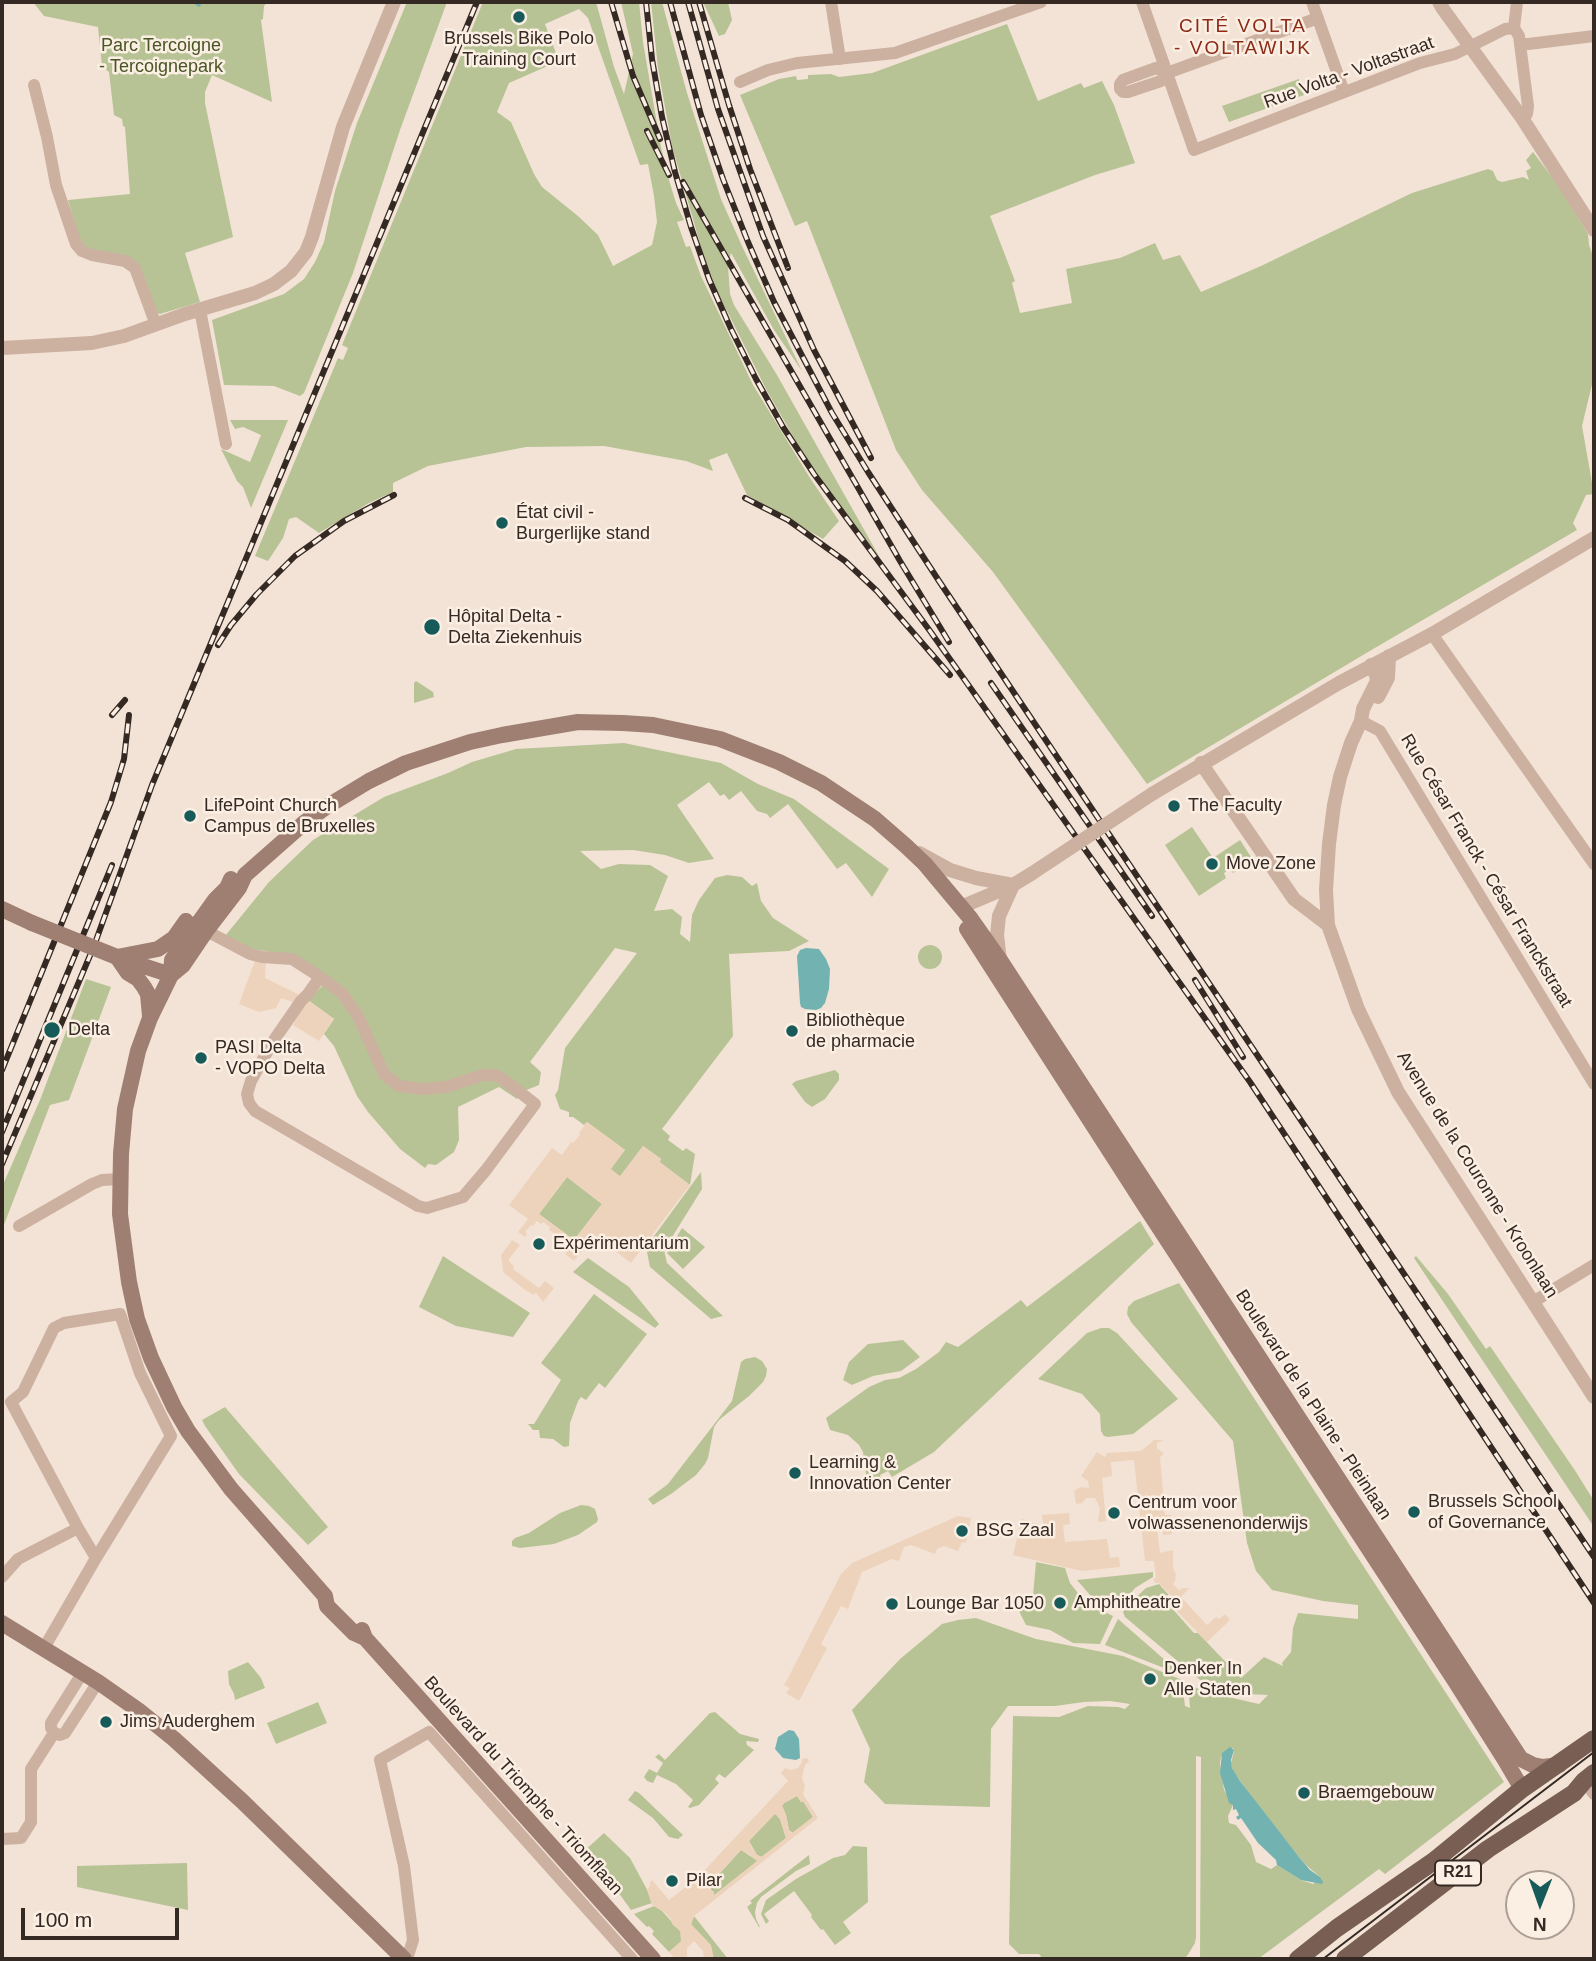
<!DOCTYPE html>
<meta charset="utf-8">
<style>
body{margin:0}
#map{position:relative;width:1596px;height:1961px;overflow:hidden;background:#f3e3d6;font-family:Arial,sans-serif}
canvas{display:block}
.frame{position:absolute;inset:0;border:4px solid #352924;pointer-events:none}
.north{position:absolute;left:1505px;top:1870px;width:70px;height:70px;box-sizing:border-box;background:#fbeee2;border:2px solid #ac9f96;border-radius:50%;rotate:181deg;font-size:19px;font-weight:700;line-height:28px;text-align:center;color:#352924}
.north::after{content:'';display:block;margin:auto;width:24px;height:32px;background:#165a5a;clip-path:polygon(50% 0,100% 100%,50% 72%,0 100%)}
.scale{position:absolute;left:21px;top:1908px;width:158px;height:32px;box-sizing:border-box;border:4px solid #352924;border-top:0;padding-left:9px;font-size:21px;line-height:24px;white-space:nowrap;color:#352924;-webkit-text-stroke:5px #fbeee2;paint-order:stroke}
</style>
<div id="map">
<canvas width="1596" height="1961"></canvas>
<div class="frame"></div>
<div class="north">N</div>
<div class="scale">100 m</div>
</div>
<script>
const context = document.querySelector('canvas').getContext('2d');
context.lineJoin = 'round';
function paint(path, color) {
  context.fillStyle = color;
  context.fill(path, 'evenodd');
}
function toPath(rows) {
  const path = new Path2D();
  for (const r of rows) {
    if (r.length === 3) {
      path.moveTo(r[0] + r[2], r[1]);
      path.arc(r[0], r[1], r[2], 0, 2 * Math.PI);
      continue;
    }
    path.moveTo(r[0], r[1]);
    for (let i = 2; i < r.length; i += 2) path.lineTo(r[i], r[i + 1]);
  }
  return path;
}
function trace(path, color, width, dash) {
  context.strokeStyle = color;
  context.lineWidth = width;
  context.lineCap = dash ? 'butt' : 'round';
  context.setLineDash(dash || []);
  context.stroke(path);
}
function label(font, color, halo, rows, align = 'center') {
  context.font = font + ' Arial,sans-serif';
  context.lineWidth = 5;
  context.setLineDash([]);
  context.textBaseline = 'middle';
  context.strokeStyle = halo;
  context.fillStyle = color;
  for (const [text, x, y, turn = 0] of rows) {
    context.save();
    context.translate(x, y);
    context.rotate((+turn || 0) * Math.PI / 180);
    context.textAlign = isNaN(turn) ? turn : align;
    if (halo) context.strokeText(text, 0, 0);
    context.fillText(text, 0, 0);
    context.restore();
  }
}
const green = toPath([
 [33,2,267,2,264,6,263,19,261,20,272,102,212,75,205,92,205,103,233,237,185,253,200,302,160,314,157,313,142,271,92,250,84,246,79,238,68,200,130,194,125,127,123,126,122,119,114,115,109,72,102,66,98,27,44,16],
 [407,2,447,2,400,130,353,273,304,393,300,396,274,386,224,385,212,320,284,294,304,279,315,262,324,242,335,191,357,123],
 [483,2,596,2,614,67,624,94,633,54,621,2,639,2,643,42,661,147,668,177,676,203,684,220,677,222,686,247,690,246,701,276,753,385,810,478,839,521,823,539,747,495,727,453,709,460,713,471,686,461,604,446,526,447,428,466,393,483,393,492,369,503,319,533,296,517,289,519,283,538,268,561,255,556,338,358,343,360,348,348,342,345],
 [579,9,588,18,640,165,648,164,654,196,657,222,652,245,613,266,598,235,578,216,542,187,534,174,511,122,497,112,509,83,559,61,545,24],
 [651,2,662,2,687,93,721,199,742,246,802,371,774,330,731,253,728,266,730,294,734,305,777,375,880,558,822,481,794,438,767,391,709,275,672,146,658,68],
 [703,2,728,2,732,20,725,34,719,36],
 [1007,24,1038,101,1081,83,1084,88,1102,81,1114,105,1135,163,1095,175,990,216,1015,281,1012,283,1020,313,1072,303,1066,269,1120,258,1155,243,1163,260,1180,255,1201,292,1261,266,1412,193,1488,169,1493,171,1497,180,1502,182,1523,177,1529,180,1526,171,1531,168,1526,160,1533,152,1558,185,1588,234,1589,245,1594,259,1594,376,1582,426,1594,494,1586,495,1573,523,1577,530,1368,652,1147,784,993,572,922,490,896,450,807,221,795,226,740,95,779,79,796,76,797,80,808,79,808,75,831,74,839,77,872,73],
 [1299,79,1304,95,1229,122,1222,106],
 [230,420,288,420,251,508,243,487,237,481,221,449,250,462,261,435,243,427,235,429],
 [416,681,433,692,434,697,414,703,414,683],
 [624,743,721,763,758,784,794,799,889,869,872,897,846,863,837,869,788,804,770,818,767,814,757,811,741,791,729,800,724,794,720,796,709,782,677,805,714,859,689,863,665,855,633,850,580,851,601,869,619,864,650,865,668,876,654,911,672,909,682,917,680,934,690,942,692,915,699,900,715,878,727,875,742,877,752,886,757,883,761,901,773,918,809,941,789,951,729,954,733,1036,662,1129,670,1136,668,1140,683,1151,686,1148,695,1154,690,1185,659,1162,661,1159,643,1146,620,1177,595,1183,625,1150,587,1122,584,1125,573,1117,569,1117,569,1112,560,1109,555,1095,558,1090,565,1048,637,953,615,948,530,1062,541,1072,539,1085,524,1091,517,1099,499,1087,458,1107,459,1140,454,1152,436,1165,428,1164,425,1168,400,1149,368,1112,357,1096,334,1046,324,1034,334,1019,308,1000,323,985,277,953,252,949,225,936,269,882,313,840,384,797,448,773,472,762,516,749],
 [1192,827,1213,858,1240,840,1253,860,1233,873,1230,869,1224,873,1226,878,1199,896,1165,845],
 [930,957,12],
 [86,979,111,987,69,1100,50,1105,2,1230,2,1187,40,1100],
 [835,1070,839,1074,839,1080,825,1099,812,1107,805,1102,792,1084,796,1081],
 [701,1172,702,1189,664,1250,667,1263,723,1316,711,1319,650,1267,646,1247],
 [567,1177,602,1204,574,1240,539,1214],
 [1140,1221,1154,1244,1134,1263,934,1452,892,1477,888,1471,880,1475,882,1481,864,1489,859,1488,866,1474,863,1452,859,1445,848,1435,830,1430,826,1418,869,1387,885,1380,899,1378,916,1369,939,1352,946,1342,958,1347,1021,1300,1027,1307],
 [682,1228,705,1247,683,1269,667,1253],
 [443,1256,530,1313,513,1337,456,1326,419,1307],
 [1416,1256,1448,1294,1486,1349,1490,1346,1576,1472,1594,1501,1594,1527,1414,1258],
 [588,1258,629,1287,659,1324,655,1328,573,1272],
 [1179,1283,1504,1782,1385,1874,1379,1869,1258,1959,1200,1959,1201,1757,1196,1756,1196,1937,1195,1943,1187,1956,1184,1959,1043,1959,1039,1954,1019,1954,1009,1944,1013,1716,1059,1717,1088,1706,1118,1707,1125,1709,1130,1704,1110,1701,1084,1702,1055,1706,1008,1706,991,1729,990,1807,885,1804,864,1782,870,1749,852,1710,900,1659,942,1624,958,1620,976,1618,1036,1639,1123,1656,1182,1680,1185,1706,1190,1708,1188,1683,1202,1691,1259,1704,1268,1695,1247,1694,1205,1684,1125,1617,1123,1612,1127,1606,1146,1588,1159,1584,1168,1594,1169,1605,1194,1633,1198,1633,1241,1678,1264,1657,1283,1666,1282,1663,1291,1652,1293,1628,1298,1613,1358,1619,1358,1605,1323,1601,1272,1590,1256,1571,1247,1543,1233,1441,1131,1322,1127,1314,1128,1307,1134,1301],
 [1233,1748,1234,1751,1231,1764,1233,1771,1270,1822,1305,1864,1320,1877,1313,1884,1301,1880,1277,1865,1271,1869,1256,1862,1251,1845,1236,1825,1229,1823,1228,1816,1233,1805,1224,1790,1220,1763,1221,1757],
 [594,1294,647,1334,605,1388,599,1383,586,1400,581,1397,578,1401,570,1423,569,1446,564,1447,553,1439,540,1438,539,1430,533,1430,528,1424,534,1424,561,1380,541,1363],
 [1101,1328,1109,1328,1117,1333,1178,1399,1133,1434,1108,1437,1104,1436,1101,1431,1100,1414,1082,1394,1038,1379,1087,1333],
 [903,1340,920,1357,901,1371,873,1376,852,1385,843,1380,849,1362,868,1344],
 [755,1357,762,1361,767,1369,766,1376,763,1382,749,1396,719,1420,714,1427,708,1458,705,1464,696,1475,671,1494,653,1505,648,1499,668,1484,732,1401,741,1362,745,1359],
 [225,1407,328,1527,308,1545,239,1474,205,1426,202,1420],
 [581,1505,589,1506,595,1509,598,1519,597,1522,578,1535,554,1544,520,1548,512,1546,512,1541,515,1538,529,1533,560,1513],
 [1036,1562,1065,1568,1070,1583,1085,1602,1113,1616,1100,1644,1073,1643,1050,1630,1026,1625,1019,1611,1026,1606,1032,1607],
 [1153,1572,1153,1577,1135,1588,1118,1609,1100,1602,1090,1595,1077,1580],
 [1118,1619,1182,1675,1105,1645],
 [248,1662,261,1678,265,1688,235,1700,234,1694,229,1684,228,1671],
 [318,1702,327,1723,276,1744,267,1723],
 [715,1712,740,1734,759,1739,758,1742,746,1741,747,1745,754,1750,725,1778,719,1774,715,1779,719,1783,699,1805,690,1808,688,1807,693,1800,676,1784,657,1775,653,1783,647,1781,644,1777,649,1769,657,1773,663,1763,655,1757,659,1754,665,1760,710,1713],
 [635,1791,639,1793,683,1835,678,1839,669,1837,653,1818,628,1800],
 [797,1796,801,1802,803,1801,813,1817,793,1833,789,1830,786,1815,782,1806,784,1803],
 [775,1813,780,1819,786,1838,762,1857,757,1855,749,1841],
 [604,1833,630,1858,651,1897,652,1903,631,1910,613,1885,583,1852],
 [853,1846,867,1847,868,1902,843,1922,851,1933,835,1945,823,1929,821,1930,811,1917,812,1915,794,1891,764,1914,769,1921,766,1924,761,1914,766,1900,796,1879,833,1858,845,1855],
 [741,1850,758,1861,714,1896,709,1885],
 [809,1855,810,1864,796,1871,761,1897,757,1903,755,1912,756,1919,760,1927,759,1927,747,1907,752,1903,750,1901],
 [187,1863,188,1910,77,1887,77,1866],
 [654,1906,662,1911,681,1932,681,1942,669,1952,652,1934,654,1931,649,1926,647,1927,634,1914],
 [694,1916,728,1959,713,1958,710,1945,691,1925]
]);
const plaza = toPath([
 [256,958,266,961,265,978,302,996,296,1003,281,998,276,1008,259,1012,239,1004],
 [308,1000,334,1019,319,1041,293,1025,295,1022,292,1020],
 [587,1122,625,1150,611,1169,620,1176,643,1146,661,1159,660,1162,690,1185,631,1263,594,1235,574,1261,565,1254,571,1247,567,1244,568,1242,549,1230,550,1227,543,1222,541,1224,537,1221,533,1226,531,1225,525,1232,527,1234,525,1237,518,1232,528,1219,509,1205,552,1148,562,1155,571,1142,573,1143,580,1135,579,1133],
 [567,1177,602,1204,574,1240,539,1214],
 [512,1240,520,1245,509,1259,509,1262,514,1266,513,1269,539,1288,545,1281,554,1288,543,1302,536,1293,534,1295,525,1290,503,1272,501,1255],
 [1154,1440,1164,1440,1157,1443,1157,1448,1164,1454,1160,1457,1164,1504,1170,1504,1170,1509,1164,1510,1165,1515,1171,1515,1172,1534,1163,1535,1162,1527,1157,1528,1160,1553,1173,1550,1173,1568,1176,1574,1175,1581,1173,1584,1179,1590,1182,1588,1189,1588,1181,1597,1207,1625,1216,1617,1219,1619,1225,1614,1230,1620,1207,1642,1169,1603,1169,1594,1159,1583,1155,1583,1153,1579,1156,1578,1154,1561,1145,1561,1134,1460,1111,1462,1112,1476,1102,1478,1106,1521,1098,1522,1100,1508,1095,1498,1086,1498,1082,1503,1076,1504,1074,1491,1080,1487,1089,1488,1088,1481,1081,1476,1097,1452,1105,1457,1107,1453,1141,1451],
 [1069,1513,1070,1524,1063,1525,1065,1542,1107,1539,1110,1558,1119,1557,1120,1567,1082,1571,1013,1555,1022,1519,1030,1521,1030,1523,1037,1523,1039,1530,1044,1529,1042,1515],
 [958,1516,971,1518,966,1543,962,1542,958,1551,944,1546,937,1549,935,1554,911,1545,904,1547,899,1561,892,1559,862,1572,848,1609,841,1606,821,1644,827,1648,799,1701,786,1693,790,1688,784,1685,788,1678,841,1574,852,1563],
 [807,1758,809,1761,805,1765,802,1778,805,1786,803,1794,818,1818,694,1916,691,1924,711,1945,714,1959,704,1959,703,1951,694,1941,687,1948,687,1959,675,1959,669,1952,681,1941,680,1931,672,1924,671,1919,663,1911,652,1905,647,1890,651,1884,649,1883,652,1880,669,1900,691,1883,689,1879,698,1871,701,1874,788,1781,781,1773,785,1768,791,1770,798,1768,802,1762,802,1759],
 [797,1796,801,1802,804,1802,813,1817,792,1833,789,1830,786,1815,782,1806,784,1803],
 [775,1814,780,1819,786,1838,761,1857,757,1855,749,1841],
 [741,1850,749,1854,757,1861,714,1895,714,1892,709,1888,709,1884]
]);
const water = toPath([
 [806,948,819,949,826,959,830,969,829,989,825,1003,821,1008,816,1010,805,1009,801,1007,800,1003,797,956,800,950],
 [789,1730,794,1731,799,1739,800,1758,796,1760,783,1758,775,1749,778,1737],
 [1230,1747,1234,1750,1231,1760,1232,1768,1240,1781,1299,1857,1310,1870,1320,1877,1323,1882,1322,1884,1301,1880,1277,1865,1276,1860,1258,1843,1241,1818,1238,1820,1236,1817,1239,1815,1236,1809,1233,1810,1233,1805,1229,1803,1220,1773,1222,1753]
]);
const stream = toPath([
 [195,2,199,5]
]);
const minor = toPath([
 [831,2,840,59],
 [1142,2,1194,150,1420,63,1455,54,1505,29,1514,28],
 [1312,2,1344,92],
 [1517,2,1514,28,1519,36,1528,106,1527,114,1522,118],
 [1520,45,1594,36],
 [1167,73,1156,68,1123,80,1120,84,1120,89,1123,92,1128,92,1161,81,1167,73,1318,18],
 [740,82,768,70,797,63,895,53,1041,2],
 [34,85,47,137,56,185,76,244,82,251,92,255,125,261,135,268,156,325],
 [200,310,226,444],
 [1432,634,1594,864],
 [1361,721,1380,731,1594,1084],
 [199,927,250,954,262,957,292,959,320,977],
 [320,977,342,993,358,1016,384,1074,399,1086,423,1089,446,1087,483,1075,495,1075,503,1079,535,1104,486,1170,463,1197,427,1208,418,1206,255,1111,249,1103,247,1094,251,1081,272,1043,301,1001,308,994,320,977],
 [19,1226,92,1184,102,1180,120,1179],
 [1533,1302,1594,1265],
 [2,1577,18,1559,78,1528],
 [44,1648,96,1558,171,1436,140,1373,120,1314,64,1323,54,1328,23,1392,11,1402,78,1528,96,1558],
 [83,1672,51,1723,51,1728,54,1733,60,1735,65,1733,98,1682],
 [1584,1781,1594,1794],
 [2,1839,21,1838,31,1822,31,1769,54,1733],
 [407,1959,413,1940,404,1866,380,1760,429,1732,632,1959]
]);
const tertiary = toPath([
 [1439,2,1443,9,1522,118,1594,230],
 [2,348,92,343,124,336,185,314,255,293,274,284,291,271,306,252,312,237,343,127,394,2],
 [1371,665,1376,675,1377,681,1363,709,1361,721,1351,743,1340,777,1334,805,1329,844,1326,890,1328,925,1358,1009,1398,1092,1594,1397],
 [1378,697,1388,678,1389,656],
 [1201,763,1294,899,1328,925],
 [1152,794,1339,683,1432,634,1594,538],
 [919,853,950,870,976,878,1013,885],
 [961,907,1013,885,1031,874],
 [1000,960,997,935,999,916,1013,885]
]);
const secondary = toPath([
 [231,879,227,888,215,900,172,960,171,975,150,1018,138,1051,125,1109,121,1154,120,1214,129,1282,137,1319,151,1358,174,1407,188,1431,231,1489,325,1596,327,1606,354,1633,365,1638],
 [2,909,32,923],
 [967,929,1145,1206,1455,1681,1505,1760,1522,1789],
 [117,957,158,949,174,938,186,921],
 [117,957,128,973,138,979,144,987,148,994,150,1016],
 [119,958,171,975],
 [171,975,183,965,206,931,239,888,245,875,304,823,326,807,369,781,406,763,470,742,502,735,578,722,623,723,653,725,720,739,779,762,821,783,875,819,906,846,925,864,971,919,1000,960,1521,1759,1533,1765,1543,1767,1559,1765],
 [2,1623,98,1682,138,1710,174,1739,242,1801,404,1959],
 [362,1630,365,1638,653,1959]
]);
const primary = toPath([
 [1298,1959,1337,1928,1434,1861,1522,1789,1594,1739],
 [1345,1959,1488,1849,1574,1793,1584,1781,1594,1773]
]);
const tram = toPath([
 [1323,1959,1594,1752]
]);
const rail = toPath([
 [611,2,633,76,660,139],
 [646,2,652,59,662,117,675,172,691,227,709,279,731,329,756,379,783,427,814,474,930,631,1250,1082,1594,1603],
 [670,2,701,115,723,179,748,242,774,302,832,413,868,472,939,581,1594,1557],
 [688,2,718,109,763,236,814,350,871,458],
 [699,2,729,105,750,169,788,268],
 [647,131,669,175],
 [683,182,900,561,949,642],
 [745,498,788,520,845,561,877,591,950,675],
 [218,645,231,625,257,594,295,556,344,521,394,495],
 [991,683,1152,916],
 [112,715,125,700],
 [1195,980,1243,1057],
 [2,1070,111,802,124,759,129,715],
 [2,1132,112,865],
 [2,1164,94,946,152,785,477,2]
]);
const tertiaryBridge = toPath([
 [1031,874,1152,794]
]);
const secondaryBridge = toPath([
 [32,923,117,957]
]);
const markers = [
 [519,17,7,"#165a5a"],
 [502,523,7,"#165a5a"],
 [432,627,9,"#165a5a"],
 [1174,806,7,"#165a5a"],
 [190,816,7,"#165a5a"],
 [1212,864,7,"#165a5a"],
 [52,1030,9,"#165a5a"],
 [792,1031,7,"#165a5a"],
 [201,1058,7,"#165a5a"],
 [539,1244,7,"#165a5a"],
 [795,1473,7,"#165a5a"],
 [1414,1512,7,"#165a5a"],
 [1114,1513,7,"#165a5a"],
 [962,1531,7,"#165a5a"],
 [1060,1603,7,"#165a5a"],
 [892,1604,7,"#165a5a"],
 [1150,1679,7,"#165a5a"],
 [106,1722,7,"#165a5a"],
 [1304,1793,7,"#165a5a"],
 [672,1881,7,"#165a5a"]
];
const shields = [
 [1458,1873,46]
];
const shieldNames = [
 ["R21",1458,1873]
];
const poiNames = [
 ["Brussels Bike Polo",519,39,"center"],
 ["Training Court",519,60,"center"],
 ["État civil -",516,513],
 ["Burgerlijke stand",516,534],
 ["Hôpital Delta -",448,617],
 ["Delta Ziekenhuis",448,638],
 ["LifePoint Church",204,806],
 ["Campus de Bruxelles",204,827],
 ["The Faculty",1188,806],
 ["Move Zone",1226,864],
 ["Bibliothèque",806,1021],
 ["de pharmacie",806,1042],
 ["Delta",68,1030],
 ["PASI Delta",215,1048],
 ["- VOPO Delta",215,1069],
 ["Expérimentarium",553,1244],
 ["Learning &",809,1463],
 ["Innovation Center",809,1484],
 ["Brussels School",1428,1502],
 ["of Governance",1428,1523],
 ["Centrum voor",1128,1503],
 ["volwassenenonderwijs",1128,1524],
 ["BSG Zaal",976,1531],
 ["Amphitheatre",1074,1603],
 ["Lounge Bar 1050",906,1604],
 ["Denker In",1164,1669],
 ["Alle Staten",1164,1690],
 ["Jims Auderghem",120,1722],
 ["Braemgebouw",1318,1793],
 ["Pilar",686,1881]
];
const parkNames = [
 ["Parc Tercoigne",161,46],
 ["- Tercoignepark",161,67]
];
const streetNames = [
 ["Rue Volta - Voltastraat",1349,73,-20],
 ["Rue César Franck - César Franckstraat",1486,871,59],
 ["Avenue de la Couronne - Kroonlaan",1477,1175,58],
 ["Boulevard de la Plaine - Pleinlaan",1313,1405,57],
 ["Boulevard du Triomphe - Triomflaan",523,1786,48]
];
const neighbourhoodNames = [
 ["CITÉ VOLTA",1243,27],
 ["- VOLTAWIJK",1243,49]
];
paint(green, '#b7c395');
paint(plaza, '#edd3bb');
paint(water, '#72b3b1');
trace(stream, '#72b3b1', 3.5);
trace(minor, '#ccb1a1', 12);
trace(tertiary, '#ccb1a1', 14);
trace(secondary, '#9f7f72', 16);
trace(primary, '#795e54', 18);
trace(tram, '#352924', 2);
trace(rail, '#352924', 6);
trace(rail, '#fbeee2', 3.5, [10]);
trace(tertiaryBridge, '#ccb1a1', 14);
trace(secondaryBridge, '#9f7f72', 16);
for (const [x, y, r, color] of markers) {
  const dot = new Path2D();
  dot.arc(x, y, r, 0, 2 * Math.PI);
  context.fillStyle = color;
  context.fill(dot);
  trace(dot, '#fbeee2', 2.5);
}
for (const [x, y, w] of shields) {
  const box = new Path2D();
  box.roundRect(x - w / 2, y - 12.5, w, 25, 5);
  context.fillStyle = '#fbeee2';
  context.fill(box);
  trace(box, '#352924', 2);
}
label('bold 16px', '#352924', null, shieldNames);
label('18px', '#352924', '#fbeee2', poiNames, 'left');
label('18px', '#485626', '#fbeee2', parkNames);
label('18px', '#352924', '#fbeee2', streetNames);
context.letterSpacing = '2px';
label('19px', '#8c2a16', '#fbeee2', neighbourhoodNames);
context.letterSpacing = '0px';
</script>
